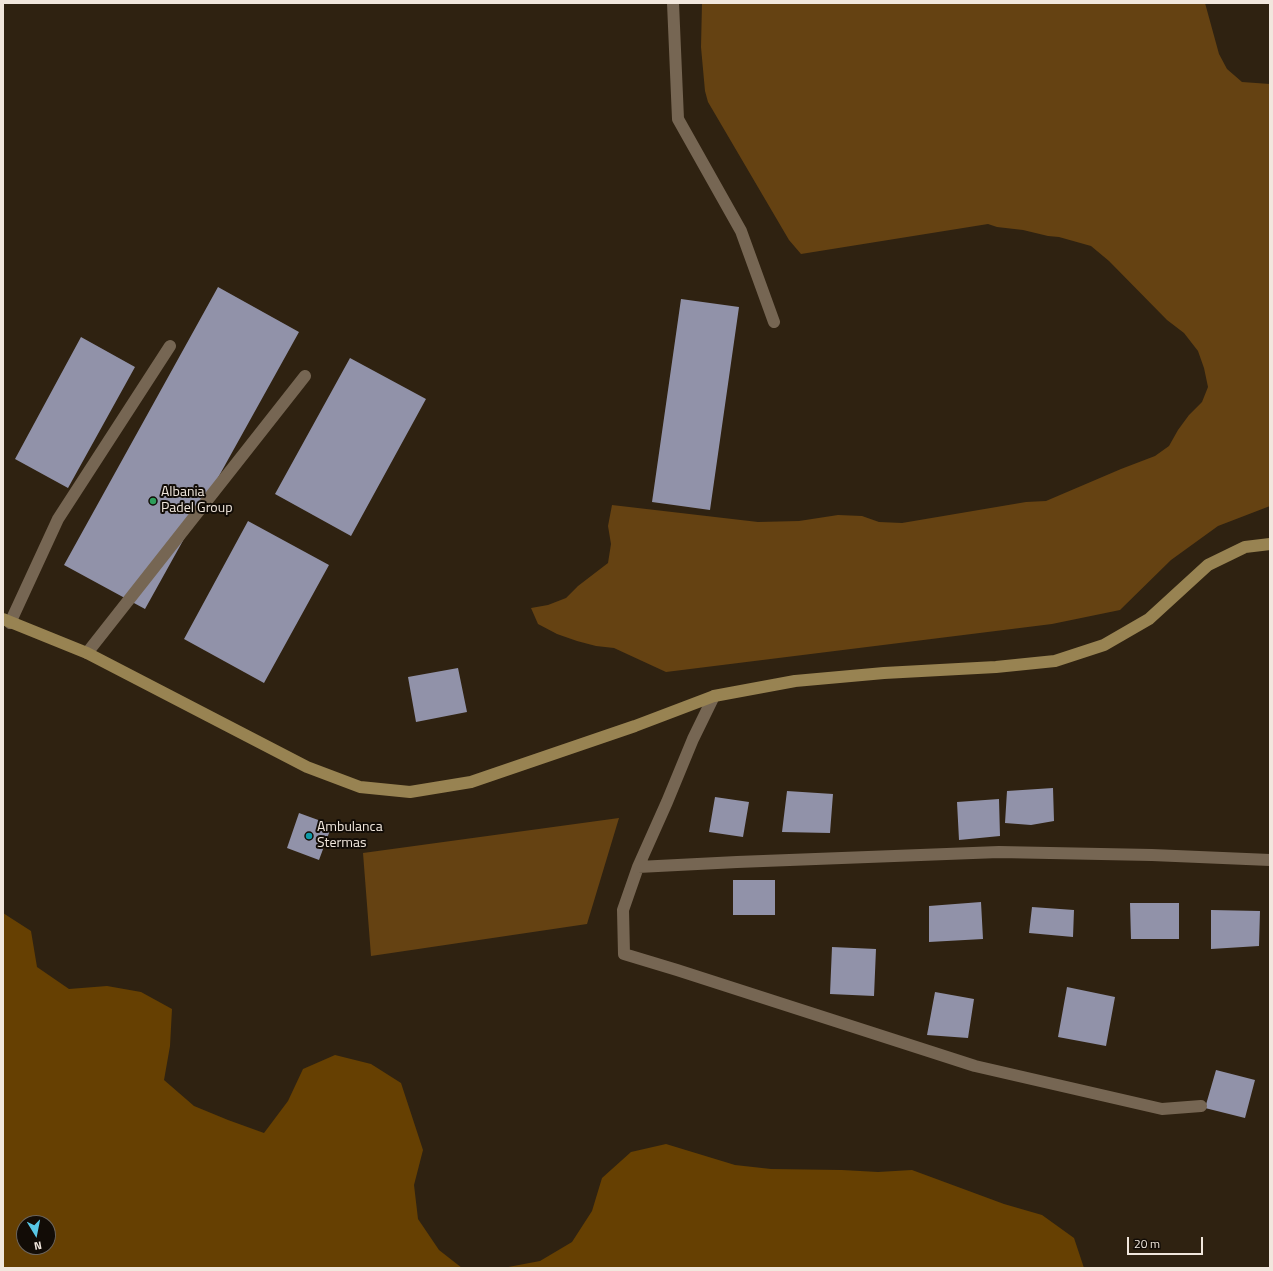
<!DOCTYPE html>
<style>
body{margin:0}
#map{position:relative;width:1273px;height:1271px;overflow:hidden;background:#2f2211;font-family:"Titillium Web",sans-serif}
canvas{display:block}
.frame{position:absolute;inset:0;border:4px solid #f1e7dd;pointer-events:none}
.north{position:absolute;left:16px;top:1215px;width:40px;height:40px;box-sizing:border-box;background:#120c06;border:1px solid #6b645c;border-radius:50%;rotate:170deg;font-size:11px;font-weight:700;line-height:16px;text-align:center;color:#f1e7dd}
.north::after{content:'';display:block;margin:auto;width:14px;height:18px;background:#59c8e5;clip-path:polygon(50% 0,100% 100%,50% 72%,0 100%)}
.scale{position:absolute;left:1127px;top:1237px;width:76px;height:18px;box-sizing:border-box;border:2px solid #f1e7dd;border-top:0;padding-left:5px;font-size:12px;line-height:14px;white-space:nowrap;color:#f1e7dd;-webkit-text-stroke:3px #120c06;paint-order:stroke}
</style>
<div id="map">
<canvas width="1273" height="1271"></canvas>
<div class="frame"></div>
<div class="north">N</div>
<div class="scale">20 m</div>
</div>
<script>
const context = document.querySelector('canvas').getContext('2d');
context.lineJoin = 'round';
function paint(path, color) {
  context.fillStyle = color;
  context.fill(path, 'evenodd');
}
function toPath(rows) {
  const path = new Path2D();
  for (const r of rows) {
    path.moveTo(r[0], r[1]);
    for (let i = 2; i < r.length; i += 2) path.lineTo(r[i], r[i + 1]);
  }
  return path;
}
function trace(path, color, width, dash) {
  context.strokeStyle = color;
  context.lineWidth = width;
  context.lineCap = dash ? 'butt' : 'round';
  context.setLineDash(dash || []);
  context.stroke(path);
}
function label(font, color, halo, rows, align = 'center') {
  context.font = font + ' "Titillium Web",sans-serif';
  context.lineWidth = 4;
  context.setLineDash([]);
  context.textBaseline = 'middle';
  context.strokeStyle = halo;
  context.fillStyle = color;
  for (const [text, x, y, turn = 0] of rows) {
    context.save();
    context.translate(x, y);
    context.rotate((+turn || 0) * Math.PI / 180);
    context.textAlign = isNaN(turn) ? turn : align;
    if (halo) context.strokeText(text, 0, 0);
    context.fillText(text, 0, 0);
    context.restore();
  }
}
const green = toPath([
 [702,3,1205,3,1219,54,1227,69,1242,82,1270,84,1270,506,1218,526,1171,560,1120,610,1052,624,666,672,614,648,596,646,577,641,557,634,538,624,531,608,548,605,566,598,578,586,608,563,611,544,608,526,612,505,758,522,799,521,838,515,862,516,879,522,902,523,1026,502,1046,501,1121,469,1155,456,1169,446,1178,430,1189,415,1202,402,1208,387,1204,368,1198,351,1184,333,1167,320,1109,261,1091,246,1059,237,1048,236,1023,230,997,227,988,224,801,254,789,240,708,102,705,91,701,47],
 [619,818,587,924,371,956,363,853]
]);
const forest = toPath([
 [3,913,31,931,37,967,69,989,107,986,141,992,172,1009,170,1046,164,1080,194,1106,228,1120,264,1133,288,1101,303,1069,335,1055,371,1064,401,1083,423,1150,414,1185,418,1219,439,1250,462,1268,3,1268],
 [24,1223,48,1223,48,1247,24,1247],
 [666,1144,735,1165,771,1169,842,1170,878,1172,912,1170,1004,1204,1042,1215,1074,1238,1084,1268,503,1268,540,1261,572,1242,592,1211,602,1178,631,1152]
]);
const building = toPath([
 [218,287,299,332,145,609,64,565],
 [681,299,739,307,710,510,652,502],
 [81,337,135,367,68,488,15,459],
 [350,358,426,399,351,536,275,494],
 [248,521,329,565,264,683,184,639],
 [458,668,467,712,416,722,408,677],
 [1053,788,1054,821,1031,825,1005,823,1007,791],
 [787,791,833,794,830,833,782,832],
 [715,797,749,802,743,837,709,832],
 [999,799,1000,836,959,840,957,802],
 [299,813,332,825,319,860,287,848],
 [733,880,775,880,775,915,733,915],
 [981,902,983,939,929,942,929,906],
 [1130,903,1179,903,1179,939,1131,939],
 [1032,907,1074,910,1073,937,1029,933],
 [1211,910,1260,911,1259,946,1211,949],
 [832,947,876,949,874,996,830,994],
 [1067,987,1115,997,1106,1046,1058,1037],
 [935,992,974,999,968,1038,927,1035],
 [1216,1070,1255,1080,1245,1118,1205,1108]
]);
const minor = toPath([
 [673,3,678,119,741,231,774,322],
 [10,623,58,519,170,346],
 [87,653,305,376],
 [714,696,693,739,667,802,638,867,623,910,624,954,677,970,975,1066,1162,1109,1201,1106],
 [638,867,737,862,999,852,1152,855,1270,860]
]);
const major = toPath([
 [3,619,87,653,307,767,360,787,410,792,471,782,635,726,714,696,795,681,884,673,996,667,1055,661,1104,645,1149,619,1208,565,1245,547,1270,544]
]);
const markers = [
 [153,501,4,"#2e9e5b"],
 [309,836,4,"#0f9aa8"]
];
const poiNames = [
 ["Albania",161,493],
 ["Padel Group",161,509],
 ["Ambulanca",317,828],
 ["Stermas",317,844]
];
paint(green, '#654212');
paint(forest, '#664002');
paint(building, '#9192a9');
trace(minor, '#766653', 12);
trace(major, '#988352', 12);
for (const [x, y, r, color] of markers) {
  const dot = new Path2D();
  dot.arc(x, y, r, 0, 2 * Math.PI);
  context.fillStyle = color;
  context.fill(dot);
  trace(dot, '#120c06', 1.5);
}
label('14px', '#f1e7dd', '#120c06', poiNames, 'left');
</script>
